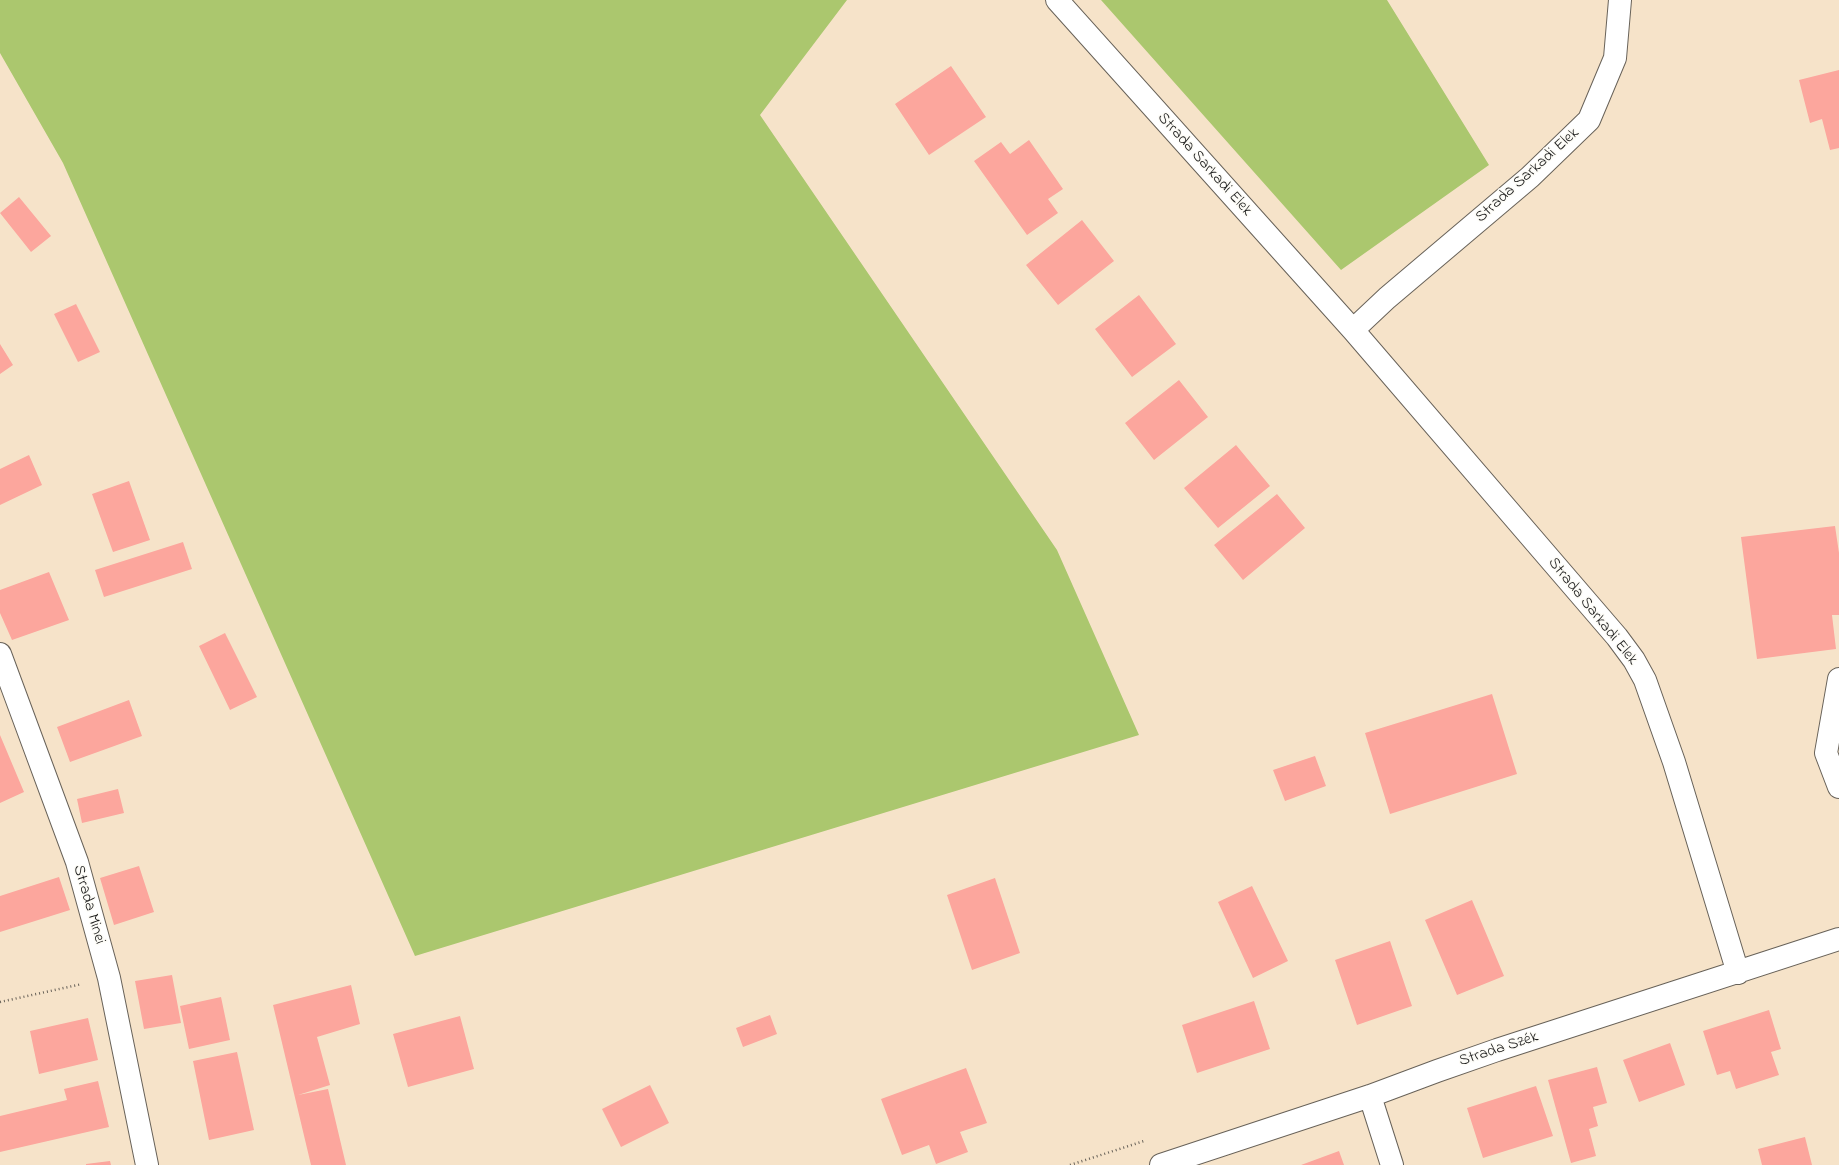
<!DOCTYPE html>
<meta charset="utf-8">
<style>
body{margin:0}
canvas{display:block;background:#f6e3c9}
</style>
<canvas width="1839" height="1165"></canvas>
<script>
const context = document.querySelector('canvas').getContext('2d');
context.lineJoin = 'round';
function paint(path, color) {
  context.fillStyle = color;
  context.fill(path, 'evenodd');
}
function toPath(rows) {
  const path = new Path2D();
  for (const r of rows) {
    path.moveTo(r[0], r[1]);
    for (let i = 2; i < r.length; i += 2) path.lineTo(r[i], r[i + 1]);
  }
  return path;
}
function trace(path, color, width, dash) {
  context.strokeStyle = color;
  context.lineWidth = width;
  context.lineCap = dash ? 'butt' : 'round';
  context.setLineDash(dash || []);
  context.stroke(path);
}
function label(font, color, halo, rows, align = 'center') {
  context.font = font + ' "Indie Flower",sans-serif';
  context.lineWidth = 3;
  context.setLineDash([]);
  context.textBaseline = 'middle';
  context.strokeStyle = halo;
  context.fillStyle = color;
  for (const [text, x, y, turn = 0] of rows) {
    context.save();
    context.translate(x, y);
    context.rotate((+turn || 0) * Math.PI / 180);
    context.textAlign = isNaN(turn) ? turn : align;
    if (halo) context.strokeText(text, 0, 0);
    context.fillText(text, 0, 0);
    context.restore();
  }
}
const green = toPath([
 [0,0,847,0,760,115,1057,550,1139,735,415,956,63,163,0,53],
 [1101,0,1387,0,1489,165,1341,270]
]);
const building = toPath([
 [951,66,986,117,929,155,895,104],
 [1839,70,1839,148,1830,150,1822,119,1810,123,1799,80],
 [1029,140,1063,189,1048,199,1058,213,1027,235,974,161,1001,142,1010,154],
 [19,197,51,236,31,252,0,213],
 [1082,220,1114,261,1058,305,1026,265],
 [1139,295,1176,344,1132,377,1095,329],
 [76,304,100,352,78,362,54,314],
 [0,344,13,365,0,374],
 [1179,380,1208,417,1154,460,1125,423],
 [1236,445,1270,486,1218,528,1184,488],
 [29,455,42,485,0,505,0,469],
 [129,481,150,540,113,552,92,494],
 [1277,494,1305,528,1243,580,1214,545],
 [1835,526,1839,553,1839,615,1832,615,1836,649,1757,659,1741,537],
 [183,542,192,569,104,597,95,570],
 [49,572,69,620,12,640,0,613,0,590],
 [225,633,257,697,230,710,199,646],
 [1492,694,1517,774,1390,814,1365,733],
 [129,700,142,736,70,762,57,727],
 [0,735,24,792,0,803],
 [1315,756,1326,786,1285,801,1273,770],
 [118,789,124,813,82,823,77,799],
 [139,866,154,912,114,925,100,878],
 [59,877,70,910,0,932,0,896],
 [995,878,1020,953,972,970,947,895],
 [1252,886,1288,961,1253,978,1218,902],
 [1472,900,1504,976,1457,995,1425,920],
 [1390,941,1412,1006,1357,1025,1335,960],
 [172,975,181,1023,144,1029,135,981],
 [351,985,360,1024,317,1037,330,1085,298,1095,328,1089,346,1165,311,1165,273,1005],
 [221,997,230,1040,189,1049,180,1006],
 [1254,1001,1270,1049,1197,1073,1182,1025],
 [1769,1010,1781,1049,1771,1052,1779,1075,1736,1089,1730,1071,1717,1075,1703,1031],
 [770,1015,777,1034,743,1047,736,1028],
 [460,1016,474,1069,408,1087,393,1034],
 [88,1018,98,1060,39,1074,30,1031],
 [1670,1043,1685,1085,1639,1102,1623,1060],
 [237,1052,254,1130,209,1140,193,1061],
 [1597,1067,1607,1103,1593,1107,1598,1126,1589,1129,1596,1156,1571,1163,1548,1080],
 [966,1068,987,1123,960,1132,968,1152,936,1164,929,1145,902,1155,881,1099],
 [98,1081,109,1127,0,1152,0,1116,67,1100,64,1089],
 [650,1085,669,1123,621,1147,602,1109],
 [1536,1086,1553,1136,1483,1158,1467,1108],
 [1805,1137,1812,1165,1762,1165,1758,1149],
 [1339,1151,1344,1165,1301,1165],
 [110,1161,111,1165,86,1165,86,1164]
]);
const path = toPath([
 [0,1002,82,984],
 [1070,1165,1144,1141]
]);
const minor = toPath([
 [1057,0,1353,330,1617,637,1634,660,1645,680,1674,762,1738,973],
 [1353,330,1387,298,1530,177,1589,120,1615,58,1620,0],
 [0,654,77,862,109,978,147,1165],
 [1839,679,1826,753,1839,787],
 [1370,1096,1392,1165],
 [1161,1165,1370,1096,1437,1071,1497,1050,1839,939]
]);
const streetNames = [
 ["Strada Sarkadi Elek",1204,165,48],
 ["Strada Sarkadi Elek",1528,176,-42],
 ["Strada Sarkadi Elek",1592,612,51],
 ["Strada Minei",88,905,74],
 ["Strada Szék",1499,1050,-18]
];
paint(green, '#abc76e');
paint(building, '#fca69d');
trace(minor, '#686259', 24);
trace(path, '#686259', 2.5, [1, 3]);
trace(minor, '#fff', 22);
label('16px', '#1c1c1c', '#fdfcf7', streetNames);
</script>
